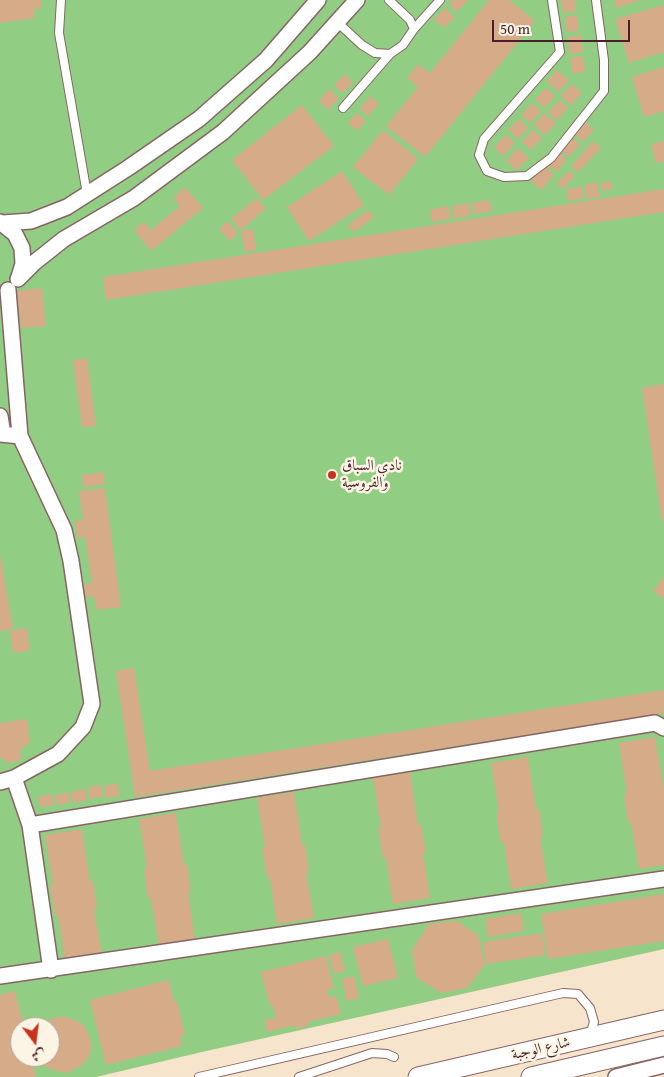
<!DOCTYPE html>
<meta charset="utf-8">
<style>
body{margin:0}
#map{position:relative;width:664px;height:1077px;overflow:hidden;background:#f7e4cc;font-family:"Gentium Book Plus",Amiri,serif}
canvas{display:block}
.north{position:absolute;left:10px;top:1017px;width:50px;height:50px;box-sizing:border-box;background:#fcf5e5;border:1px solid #b59f9b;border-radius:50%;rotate:165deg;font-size:14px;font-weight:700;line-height:20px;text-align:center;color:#4a1f2b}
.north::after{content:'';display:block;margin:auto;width:18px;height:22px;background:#c8321e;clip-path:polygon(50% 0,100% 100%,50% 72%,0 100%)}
.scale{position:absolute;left:492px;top:20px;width:138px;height:22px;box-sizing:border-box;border:2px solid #4a1f2b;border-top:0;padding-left:6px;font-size:15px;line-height:18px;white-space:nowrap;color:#4a1f2b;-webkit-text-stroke:4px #fcf5e5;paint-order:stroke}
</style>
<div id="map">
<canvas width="664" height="1077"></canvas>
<div class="north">ش</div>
<div class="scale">50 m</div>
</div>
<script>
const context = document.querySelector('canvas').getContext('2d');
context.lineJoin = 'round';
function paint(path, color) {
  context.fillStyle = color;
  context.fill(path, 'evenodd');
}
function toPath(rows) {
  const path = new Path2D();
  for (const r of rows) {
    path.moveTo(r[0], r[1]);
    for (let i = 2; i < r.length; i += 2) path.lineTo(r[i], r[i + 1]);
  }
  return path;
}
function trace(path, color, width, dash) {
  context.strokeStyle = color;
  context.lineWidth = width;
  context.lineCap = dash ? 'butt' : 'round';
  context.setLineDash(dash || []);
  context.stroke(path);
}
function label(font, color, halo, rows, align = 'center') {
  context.font = font + ' "Gentium Book Plus",Amiri,serif';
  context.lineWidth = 5;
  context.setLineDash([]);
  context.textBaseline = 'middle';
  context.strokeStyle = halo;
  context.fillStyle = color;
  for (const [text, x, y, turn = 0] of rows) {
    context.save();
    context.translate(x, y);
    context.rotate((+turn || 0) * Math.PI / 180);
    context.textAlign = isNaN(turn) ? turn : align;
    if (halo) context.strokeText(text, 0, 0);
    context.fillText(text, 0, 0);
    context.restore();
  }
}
const green = toPath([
 [0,0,664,0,664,949,202,1052,96,1077,0,1077],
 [20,1027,50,1027,50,1057,20,1057]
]);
const building = toPath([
 [0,0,41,0,42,8,34,9,35,18,0,23],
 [452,0,468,0,457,12,449,4],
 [489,0,509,0,535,21,425,157,386,126,418,87,407,78,418,64,430,73],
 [561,0,575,0,576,11,563,13],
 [614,0,640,0,616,8],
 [664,5,664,52,629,63,615,19],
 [445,8,455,17,444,28,434,19],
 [577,15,579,30,567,32,565,17],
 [581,35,583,52,570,54,568,37],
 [583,56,585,72,573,74,570,58],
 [664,67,664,111,644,117,632,77],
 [557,70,569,80,558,92,547,81],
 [344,74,353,82,343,93,334,86],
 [572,84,582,93,571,105,561,96],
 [546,88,555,96,545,108,535,99],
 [329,89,339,98,328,110,319,101],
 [370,96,379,104,368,116,360,108],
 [560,100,568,108,557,120,548,112],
 [532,103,541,111,530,123,521,115],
 [302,105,334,146,263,200,232,160],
 [357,113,366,121,357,131,348,123],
 [544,113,556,123,545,135,534,125],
 [519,119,528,128,518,139,508,130],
 [585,122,594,130,583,142,574,134],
 [383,130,418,159,389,195,353,167],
 [533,130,542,138,531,150,522,142],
 [506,135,515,143,503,156,494,147],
 [572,137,580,145,569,157,560,150],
 [593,141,601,148,578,172,571,166],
 [664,141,664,161,656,163,651,144],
 [518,148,529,158,517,170,506,161],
 [559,152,567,160,556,172,548,165],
 [545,166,554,175,541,190,531,181],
 [342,171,364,205,309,241,287,207],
 [569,171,575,176,563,189,557,183],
 [611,181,613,189,603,191,601,183],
 [597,182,600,197,587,199,585,185],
 [582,186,584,198,568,201,566,190],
 [185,187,203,208,151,251,134,230,144,222,151,230,180,206,173,198],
 [664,189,664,212,106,300,103,277],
 [256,198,266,208,241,230,231,219],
 [490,200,492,211,474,214,472,203],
 [469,203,471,215,454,219,452,206],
 [448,206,451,219,432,222,430,210],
 [368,210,374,217,354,232,348,225],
 [227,221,238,233,230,241,219,229],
 [253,229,256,250,245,252,241,231],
 [42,288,46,326,21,328,17,291],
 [87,358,96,426,82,427,73,360],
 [664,384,664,521,662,521,642,388],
 [104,472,105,484,83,487,82,475],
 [105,488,121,607,96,610,94,596,86,597,84,584,92,583,85,537,77,538,75,521,83,520,79,491],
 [0,553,13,629,0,631],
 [664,577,664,596,663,598,653,591],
 [27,628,30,651,13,653,10,631],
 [134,668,150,771,664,690,664,713,135,797,116,671],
 [27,719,30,742,20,750,21,760,5,763,4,758,0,758,0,723],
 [655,737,664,789,664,865,639,869,631,822,628,823,624,793,627,793,619,743],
 [528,757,536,809,539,809,543,836,540,837,548,883,511,889,504,842,501,843,496,813,499,813,491,763],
 [410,772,418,825,421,824,426,852,423,852,430,898,393,904,386,858,383,858,378,829,381,828,373,778],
 [117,783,120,795,107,799,104,786],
 [101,785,103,797,90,799,88,787],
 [85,789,87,800,73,803,71,792],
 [68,792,70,802,57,805,55,795],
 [294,792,302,845,305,844,309,871,306,872,314,918,277,924,270,878,267,878,262,848,265,848,257,798],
 [52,794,54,805,40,807,38,797],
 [176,813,184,865,187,864,191,892,188,892,195,939,159,945,151,898,148,899,144,869,147,868,139,819],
 [82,829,90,882,93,881,97,908,94,909,102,955,65,961,58,915,55,915,50,885,53,885,45,835],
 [664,894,664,941,548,959,541,914],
 [521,913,524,931,488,937,485,919],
 [457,921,478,935,485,965,467,988,441,993,416,977,412,950,429,924],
 [542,933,545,955,486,964,483,942],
 [388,939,398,978,363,986,353,947],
 [340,952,345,971,334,973,329,955],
 [326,956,334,988,327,990,329,997,336,996,341,1014,308,1022,309,1026,295,1029,295,1025,267,1032,265,1020,276,1018,273,1005,270,1006,261,972],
 [354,976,359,998,347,1001,342,979],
 [169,980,174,1002,177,1001,185,1035,180,1036,182,1046,106,1065,90,1000],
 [15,991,24,1027,20,1027,20,1057,31,1057,36,1077,0,1077,0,995],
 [57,1017,66,1017,75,1020,83,1025,88,1033,91,1042,91,1051,87,1060,81,1066,66,1073,50,1069,43,1065,37,1057,50,1057,50,1027,41,1027,49,1020]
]);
const service = toPath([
 [61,0,59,33,87,194],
 [552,0,560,52,484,139,479,155,487,171,504,177,527,176,551,158,604,91,604,60,596,0],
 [337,22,362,45,375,53,390,54,403,45,414,29,410,20,389,0],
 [414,29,440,0],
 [343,108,390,54],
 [199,1077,563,993,578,994,590,1008,594,1022,590,1035],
 [299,1077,372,1053,387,1054,394,1057]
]);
const minor = toPath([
 [0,222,15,234,22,248,23,264,19,277],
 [3,223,31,221,67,207,128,168,199,119,266,60,318,0],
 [18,279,35,262,64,239,134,198,223,132,310,52,357,0],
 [8,290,20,436],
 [0,416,3,434],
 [0,434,20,436,64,530,71,561,92,704,83,727,58,754,14,778,0,782],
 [14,778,30,825,51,970],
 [30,825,655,723,664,728],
 [0,976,664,879],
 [616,1077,664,1065]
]);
const tertiary = toPath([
 [418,1077,664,1020],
 [531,1077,664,1046]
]);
const markers = [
 [332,475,5,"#c8321e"]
];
const poiNames = [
 ["نادي السباق",342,466],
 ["والفروسية",342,483]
];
const streetNames = [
 ["شارع الوجبة",541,1049,-13]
];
paint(green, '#91ce84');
paint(building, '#d6ab87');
trace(service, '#876463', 10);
trace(minor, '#876463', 18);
trace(tertiary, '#876463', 21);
trace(service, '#fff', 8);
trace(minor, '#fff', 15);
trace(tertiary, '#fff', 19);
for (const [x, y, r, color] of markers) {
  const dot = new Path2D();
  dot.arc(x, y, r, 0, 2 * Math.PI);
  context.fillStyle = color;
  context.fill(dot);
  trace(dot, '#fcf5e5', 2);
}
label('15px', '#4a1f2b', '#fcf5e5', poiNames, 'left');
label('15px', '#4a1f2b', '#fcf5e5', streetNames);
</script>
